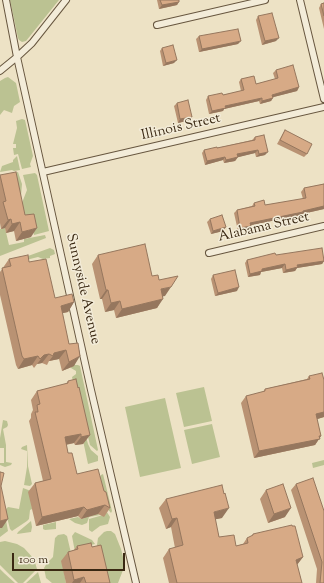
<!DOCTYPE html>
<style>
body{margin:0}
#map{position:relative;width:324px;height:583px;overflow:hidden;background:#ede2c5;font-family:"Sorts Mill Goudy",serif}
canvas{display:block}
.scale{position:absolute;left:12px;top:553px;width:113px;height:18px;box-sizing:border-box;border:2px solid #3a2812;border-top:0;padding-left:5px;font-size:12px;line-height:14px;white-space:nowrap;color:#3a2812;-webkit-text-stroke:3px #f3ecd9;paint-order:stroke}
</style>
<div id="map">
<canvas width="324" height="583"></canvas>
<div class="scale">100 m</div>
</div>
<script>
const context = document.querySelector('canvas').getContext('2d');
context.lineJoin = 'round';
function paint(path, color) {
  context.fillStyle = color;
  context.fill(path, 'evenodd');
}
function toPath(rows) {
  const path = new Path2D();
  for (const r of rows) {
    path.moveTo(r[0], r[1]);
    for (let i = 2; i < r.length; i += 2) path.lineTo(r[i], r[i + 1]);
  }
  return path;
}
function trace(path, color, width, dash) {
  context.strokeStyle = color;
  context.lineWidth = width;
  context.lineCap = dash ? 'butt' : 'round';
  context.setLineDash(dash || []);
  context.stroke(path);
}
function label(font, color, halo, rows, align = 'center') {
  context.font = font + ' "Sorts Mill Goudy",serif';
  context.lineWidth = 3;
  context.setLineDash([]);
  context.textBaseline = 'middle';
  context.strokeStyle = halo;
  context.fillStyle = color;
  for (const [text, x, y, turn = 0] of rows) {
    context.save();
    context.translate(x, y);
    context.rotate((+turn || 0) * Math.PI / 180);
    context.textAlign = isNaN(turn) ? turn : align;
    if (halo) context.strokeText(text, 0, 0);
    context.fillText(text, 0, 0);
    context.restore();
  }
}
const green = toPath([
 [10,0,59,0,26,41,22,42,19,40,18,38],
 [8,77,16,83,20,102,14,106,12,113,4,110,0,115,0,81,5,78],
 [22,119,25,120,33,156,30,164,31,167,22,169,18,154,14,155,13,148,16,148,16,144,13,144,17,128,16,121],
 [17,156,20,170,14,171,12,170,0,172,2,166,13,162,13,160],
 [18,172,22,184,21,196,19,203,10,174],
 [35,173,37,175,49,231,34,235,31,220,18,213,27,190,23,175],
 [5,228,9,245,24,242,24,239,45,235,46,238,0,256,0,229],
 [50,248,54,250,55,254,50,256,50,258,43,259,38,257,18,262,17,260],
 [74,363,75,365,78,365,80,366,98,450,97,451,90,445,84,420,81,417,72,377,76,374,76,371,71,368,71,366],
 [204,387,212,421,184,427,176,393],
 [165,398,181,468,140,477,125,407],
 [3,420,7,421,8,425,7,427,3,429,6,445,6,462,12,463,11,465,5,467,0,465,0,463,4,463,4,448,0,448,0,438],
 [82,422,88,444,91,450,98,456,98,461,88,464,81,431],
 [212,424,220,457,192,464,184,430],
 [27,445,28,466,32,484,30,486,24,485,27,467,27,451,21,449,22,447],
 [324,460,324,465,313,468,312,463],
 [103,474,112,511,111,513,106,507,100,477,101,475],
 [23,488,31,491,32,509,30,510,29,519,27,521,12,531,10,529,5,510,8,507,19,509],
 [105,509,110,517,108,524,100,526,92,532,89,530,89,519,103,515],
 [98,514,100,515,89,517,87,523,82,525,75,523,69,519,78,517,81,519],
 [5,515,8,531,0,537,0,528],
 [31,521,32,527,31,532,17,534,18,532],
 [56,522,56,529,45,530,43,529,43,525],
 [107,531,111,531,115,534,121,549,125,565,118,583,106,583,97,545,98,538,104,532],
 [75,532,92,540,95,544,79,548,75,552,72,536],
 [64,534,67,536,71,553,62,561,66,583,52,583,46,578,44,568,47,563,53,557,55,538,58,535],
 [5,541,17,544,24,548,34,559,37,569,23,583,18,583,0,565,0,542],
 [0,569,4,573,15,583,0,583],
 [38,572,41,583,26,583,37,573]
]);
const minor = toPath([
 [6,0,17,57,91,390,136,583],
 [300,0,324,99],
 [157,25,265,0],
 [0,71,17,57,32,43,66,0],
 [43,172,324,107],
 [209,253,324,226]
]);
const wall = toPath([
 [157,0,179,0,177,5,159,9],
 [324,3,324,29,319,8,321,4],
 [258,16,276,41,262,45,256,20],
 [199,36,238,44,199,52,196,39],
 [162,48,174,63,163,66,160,51],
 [276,70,299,87,297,91,273,97,271,101,260,104,259,101,224,109,223,111,209,114,206,100,208,96,223,95,241,91,239,82,241,79,256,84,275,79,273,73],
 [177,103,192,117,190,120,178,123,174,106],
 [285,130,307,154,304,157,277,144],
 [255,137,265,155,256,157,255,153,238,157,235,161,224,163,223,160,205,165,202,153,204,150,217,148,252,140],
 [0,175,31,237,16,241,14,231,6,233,5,228,1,229,0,223],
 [324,184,324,209,302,214,301,215,250,225,248,229,238,231,234,213,237,210,252,206,254,203,265,205,303,199,301,192,304,188],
 [210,219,223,231,211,234,207,222],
 [98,255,152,276,159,280,165,296,163,296,157,308,116,318,114,310,105,312,102,299,100,299,92,264],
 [276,255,324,259,324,261,322,264,297,268,295,271,283,273,282,268,261,272,260,275,248,277,245,263,247,260],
 [9,259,29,262,55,298,74,302,68,312,62,313,74,366,62,371,59,359,49,361,47,365,42,363,37,364,34,368,32,365,18,369,16,365,0,295,0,272],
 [213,275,237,291,215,296,211,279],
 [309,376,324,380,324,417,317,419,321,436,315,445,254,458,241,403,246,396,263,392,265,389,307,379],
 [68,381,90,435,83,444,75,445,74,443,66,445,68,453,77,474,104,491,110,508,104,517,98,514,81,519,78,516,36,526,28,492,35,483,43,481,29,421,31,418,31,414,33,410,31,400,37,391,66,384],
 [296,484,324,511,324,583,316,583,317,569,291,490],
 [266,490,285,517,268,523,260,499],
 [166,499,222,518,215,519,219,537,236,546,243,544,247,538,252,536,253,534,303,557,297,565,302,583,169,583,163,558,169,549,175,548,171,527,166,529,159,508],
 [77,546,92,547,110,583,66,583,61,561,68,552,74,550]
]);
const shadedWall = toPath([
 [179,2,177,5,159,9,162,5],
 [279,38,276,41,262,45,265,41],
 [241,41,238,44,199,52,202,49],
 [177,60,174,63,163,66,166,63],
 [299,87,297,91,270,98,272,95],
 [262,98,259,101,224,109,223,111,209,114,212,111,225,106],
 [273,98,271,101,260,104,262,101],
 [192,117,190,120,178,123,180,119],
 [258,150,255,153,235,158,237,154],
 [268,152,265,155,256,157,259,154],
 [225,157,223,160,205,165,207,161],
 [238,157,235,161,224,163,226,160],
 [324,206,324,209,302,214,301,215,247,226,250,223],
 [11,219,5,228,1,229,8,220],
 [20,222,14,231,6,233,12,224],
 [251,226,248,229,238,231,240,228],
 [226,227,223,231,211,234,213,231],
 [37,228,31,237,16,241,22,232],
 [324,261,322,264,297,268,295,271,283,273,286,270,297,265],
 [285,264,282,268,261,272,260,275,248,277,250,274,262,269],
 [171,287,165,296,155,298,161,289],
 [239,287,237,291,215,296,218,293],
 [106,290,108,290,102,299,100,299],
 [163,299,157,308,116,318,122,309],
 [120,301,114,310,105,312,111,303],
 [74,302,68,312,54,315,61,306],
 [66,350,59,359,49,361,53,356,54,353],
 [49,354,42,363,37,364,34,368,44,355],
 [38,356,32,365,18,369,24,359],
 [80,356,74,366,62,371,69,362],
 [324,412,324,417,311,421,316,414],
 [81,434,74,443,58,446,65,437],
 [90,435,83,444,75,445,81,437],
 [321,436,315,445,254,458,259,451],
 [105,505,98,514,81,519,87,510],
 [84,507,78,516,36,526,42,517],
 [229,508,222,518,207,521,214,512],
 [291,508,285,517,268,523,274,514],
 [177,518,171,527,166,529,172,519],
 [8,519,2,528,0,528,0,521],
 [303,557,296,566,296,560],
 [84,577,80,583,72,583,74,580]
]);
const building = toPath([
 [160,0,179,0,179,2,162,5,160,0],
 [324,3,324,16,321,4,324,3],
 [272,13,279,38,265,41,258,16,272,13],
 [238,29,241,41,202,49,199,36,238,29],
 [173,45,177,60,166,63,162,48,173,45],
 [293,65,299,87,272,95,273,98,262,101,262,98,225,106,226,108,212,111,208,96,222,93,223,95,244,90,241,79,254,76,256,84,278,78,276,70,293,65],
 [188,100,192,117,180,119,177,103,188,100],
 [285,130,312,144,307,154,280,140,285,130],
 [264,135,268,152,259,154,258,150,237,154,238,157,226,160,225,157,207,161,204,150,217,147,217,148,255,140,255,137,264,135],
 [16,172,25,215,34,214,37,228,22,232,20,222,12,224,11,219,8,220,3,202,6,201,0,175,16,172],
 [324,184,324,206,303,211,303,212,250,223,251,226,240,228,237,210,255,206,254,203,264,200,265,205,306,198,304,188,324,184],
 [222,215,226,227,213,231,210,219,222,215],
 [145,244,152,276,158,275,159,280,178,276,171,287,161,289,163,299,122,309,120,301,111,303,108,290,106,290,98,255,145,244],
 [322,248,324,261,297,265,298,267,286,270,285,264,262,269,262,271,250,274,247,260,275,253,276,255,322,248],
 [28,255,29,262,46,259,55,298,72,294,74,302,61,306,69,344,78,343,80,356,69,362,66,350,54,353,53,356,49,354,44,355,40,359,38,356,24,359,22,356,2,268,11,266,9,259,28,255],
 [235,270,239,287,218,293,213,275,235,270],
 [322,373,324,380,324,412,316,414,321,436,319,436,320,439,259,451,246,396,265,391,265,389,310,379,309,376,322,373],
 [76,379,78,388,79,387,90,435,81,437,81,434,65,437,68,453,72,453,77,474,98,469,104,491,106,492,110,508,105,505,87,510,84,507,42,517,35,483,51,479,35,412,38,412,37,405,40,404,37,391,68,383,68,381,76,379],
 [0,472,4,473,1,486,8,519,0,521,0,472],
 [313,478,324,511,324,583,320,583,322,562,296,484,313,478],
 [283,484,291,508,274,514,266,490,283,484],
 [222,485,224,494,225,493,229,508,214,512,219,537,234,535,236,546,248,543,247,538,253,535,253,534,292,525,292,526,295,526,303,557,296,560,302,583,177,583,169,549,183,545,177,518,172,519,166,499,222,485],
 [91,543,92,547,101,545,110,583,86,583,84,577,74,580,68,552,78,549,77,546,91,543]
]);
const streetNames = [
 ["Illinois Street",181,128,-13],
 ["Alabama Street",264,228,-13],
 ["Sunnyside Avenue",82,289,77]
];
paint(green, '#bbc292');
trace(minor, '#67563f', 8);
trace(minor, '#f3ecd9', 6);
paint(wall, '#b99273');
paint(shadedWall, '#96775e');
paint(building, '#d7aa86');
trace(building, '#96775e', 1);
label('14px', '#3a2812', '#f3ecd9', streetNames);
</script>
